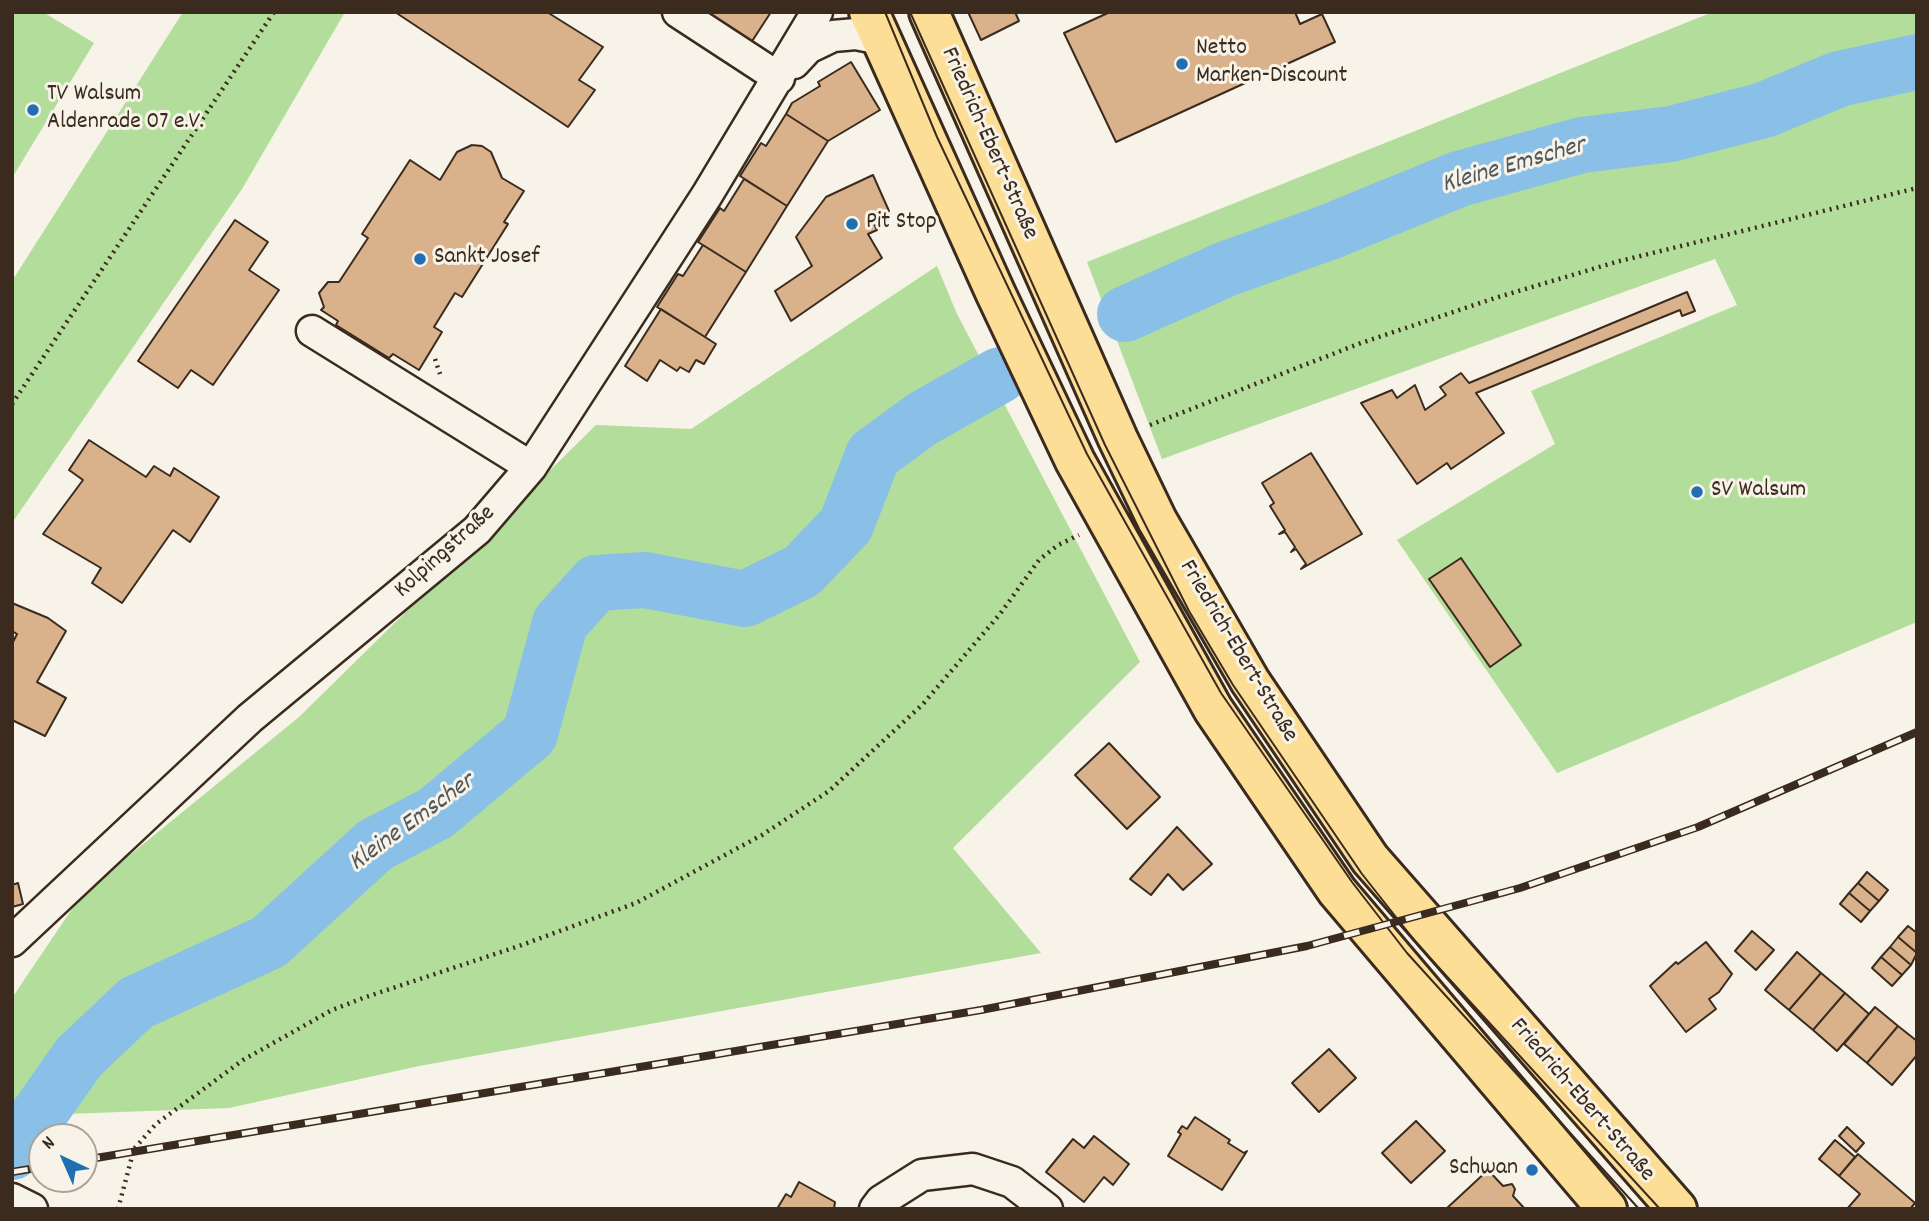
<!DOCTYPE html>
<meta charset="utf-8">
<style>
body{margin:0}
#map{position:relative;width:1929px;height:1221px;overflow:hidden;background:#f7f3e8;font-family:Dekko,sans-serif}
canvas{display:block}
.frame{position:absolute;inset:0;border:14px solid #3b2a1e;pointer-events:none}
.north{position:absolute;left:28px;top:1123px;width:70px;height:70px;box-sizing:border-box;background:#f7f3e8;border:2px solid #aca397;border-radius:50%;rotate:316deg;font-size:19px;font-weight:700;line-height:28px;text-align:center;color:#3b2a1e}
.north::after{content:'';display:block;margin:auto;width:24px;height:32px;background:#1f6fb2;clip-path:polygon(50% 0,100% 100%,50% 72%,0 100%)}
</style>
<div id="map">
<canvas width="1929" height="1221"></canvas>
<div class="frame"></div>
<div class="north">N</div>
</div>
<script>
const context = document.querySelector('canvas').getContext('2d');
context.lineJoin = 'round';
function paint(path, color) {
  context.fillStyle = color;
  context.fill(path, 'evenodd');
}
function toPath(rows) {
  const path = new Path2D();
  for (const r of rows) {
    path.moveTo(r[0], r[1]);
    for (let i = 2; i < r.length; i += 2) path.lineTo(r[i], r[i + 1]);
  }
  return path;
}
function trace(path, color, width, dash) {
  context.strokeStyle = color;
  context.lineWidth = width;
  context.lineCap = dash ? 'butt' : 'round';
  context.setLineDash(dash || []);
  context.stroke(path);
}
function label(font, color, halo, rows, align = 'center') {
  context.font = font + ' Dekko,sans-serif';
  context.lineWidth = 6;
  context.setLineDash([]);
  context.textBaseline = 'middle';
  context.strokeStyle = halo;
  context.fillStyle = color;
  for (const [text, x, y, turn = 0] of rows) {
    context.save();
    context.translate(x, y);
    context.rotate((+turn || 0) * Math.PI / 180);
    context.textAlign = isNaN(turn) ? turn : align;
    if (halo) context.strokeText(text, 0, 0);
    context.fillText(text, 0, 0);
    context.restore();
  }
}
const green = toPath([
 [12,12,43,12,94,43,12,178],
 [183,12,345,12,242,189,12,523,12,281],
 [1713,12,1917,12,1917,622,1557,773,1397,540,1555,444,1531,391,1737,305,1715,259,1162,459,1087,262],
 [937,266,957,314,1140,662,953,848,1041,953,419,1066,229,1108,12,1116,12,998,82,894,299,717,596,425,691,429]
]);
const river = toPath([
 [1125,314,1226,269,1329,232,1459,179,1582,145,1671,134,1764,110,1839,79,1917,62],
 [12,1152,79,1057,136,1003,269,942,375,845,436,813,530,734,560,623,596,583,645,580,745,599,802,571,846,525,873,455,922,419,1000,375]
]);
const building = toPath([
 [395,12,547,12,603,47,579,80,595,90,568,127,395,12],
 [691,12,771,12,747,49,691,12],
 [968,12,1015,12,1019,21,981,40,968,12],
 [1110,12,1295,12,1300,24,1322,14,1335,42,1116,142,1064,33,1110,12],
 [851,62,880,110,828,141,786,114,792,103,820,86,818,82,851,62],
 [786,114,828,141,787,206,740,176,761,143,766,146,786,114],
 [472,145,482,146,491,152,502,178,524,191,504,222,508,224,462,297,455,293,434,327,442,332,419,370,393,354,389,358,336,325,338,321,321,310,324,307,319,293,328,282,339,282,368,238,362,234,410,160,440,180,457,152,472,145],
 [873,175,889,211,872,219,877,230,868,234,882,258,791,321,775,291,812,266,796,237,826,197,873,175],
 [744,179,787,206,746,272,698,242,720,208,724,211,744,179],
 [235,220,268,242,249,270,279,290,213,385,191,370,178,388,138,361,235,220],
 [703,245,746,272,705,337,657,307,678,274,683,276,703,245],
 [1687,292,1695,311,1682,316,1680,310,1476,393,1504,433,1451,469,1447,463,1417,484,1361,403,1392,390,1397,398,1415,385,1425,410,1446,395,1440,387,1461,373,1469,383,1687,292],
 [661,309,716,344,704,364,696,360,689,372,680,367,677,371,660,360,647,381,625,366,661,309],
 [89,440,146,477,154,466,170,476,174,468,219,497,190,542,173,530,122,603,92,583,101,568,43,534,83,480,69,470,89,440],
 [1311,453,1362,534,1301,569,1306,564,1296,549,1291,552,1295,547,1285,532,1279,534,1285,530,1270,506,1274,503,1262,483,1311,453],
 [1461,558,1521,645,1490,667,1429,579,1461,558],
 [12,603,48,618,66,631,37,682,66,698,45,736,12,720,12,644,17,634,12,631,12,603],
 [1109,743,1160,797,1127,829,1075,775,1109,743],
 [1177,827,1212,864,1183,890,1168,874,1151,895,1130,879,1177,827],
 [1867,872,1888,890,1879,901,1858,883,1867,872],
 [18,883,23,904,12,907,12,885,18,883],
 [1858,883,1879,901,1870,911,1849,893,1858,883],
 [1849,893,1870,911,1861,922,1840,904,1849,893],
 [1908,926,1917,933,1917,953,1898,937,1908,926],
 [1752,931,1774,950,1756,970,1735,951,1752,931],
 [1898,937,1917,953,1911,965,1890,947,1898,937],
 [1706,942,1732,974,1719,992,1709,999,1716,1009,1686,1032,1650,986,1676,962,1678,964,1706,942],
 [1890,947,1911,965,1902,975,1881,957,1890,947],
 [1797,952,1821,973,1789,1010,1765,990,1797,952],
 [1881,957,1902,975,1892,986,1872,968,1881,957],
 [1821,973,1845,993,1813,1030,1789,1010,1821,973],
 [1845,993,1869,1014,1837,1051,1813,1030,1845,993],
 [1875,1007,1898,1026,1867,1063,1844,1044,1875,1007],
 [1898,1026,1917,1041,1917,1055,1892,1085,1867,1063,1898,1026],
 [1329,1049,1356,1078,1319,1112,1292,1083,1329,1049],
 [1195,1117,1230,1140,1228,1143,1244,1153,1247,1151,1222,1190,1168,1156,1181,1134,1178,1132,1182,1126,1187,1129,1195,1117],
 [1416,1121,1445,1151,1411,1183,1382,1153,1416,1121],
 [1847,1127,1864,1143,1856,1152,1839,1136,1847,1127],
 [1094,1136,1129,1164,1113,1185,1104,1177,1084,1202,1046,1172,1073,1139,1084,1148,1094,1136],
 [1835,1140,1855,1157,1839,1176,1819,1159,1835,1140],
 [1858,1154,1915,1203,1910,1209,1847,1209,1860,1194,1839,1176,1858,1154],
 [1488,1170,1503,1186,1512,1184,1515,1189,1513,1196,1525,1209,1446,1209,1488,1170],
 [799,1182,835,1202,834,1209,777,1209,786,1194,791,1197,799,1182]
]);
const path = toPath([
 [435,359,440,374],
 [12,404,274,12],
 [1150,425,1361,343,1495,298,1616,262,1917,188],
 [118,1209,134,1149,156,1124,243,1060,332,1010,363,998,519,946,636,903,762,835,829,791,923,704,1000,614,1039,560,1058,545,1079,535]
]);
const minor = toPath([
 [678,12,779,78],
 [794,63,808,48,833,36,856,34,881,39],
 [312,331,531,467],
 [12,941,250,718,477,530,531,467,707,195,817,12],
 [12,1199,32,1209],
 [875,1209,881,1201,922,1175,973,1169,1012,1182,1047,1209]
]);
const major = toPath([
 [869,12,995,292,1075,461,1213,709,1337,891,1607,1209],
 [929,12,1118,439,1157,520,1250,681,1370,859,1677,1209]
]);
const tram = toPath([
 [885,12,937,137,1087,454,1221,693,1352,882,1407,953,1639,1209],
 [910,12,1105,445,1189,611,1233,685,1362,874,1418,945,1660,1209]
]);
const rail = toPath([
 [84,1160,981,1010,1307,946,1520,888,1698,827,1917,732],
 [12,1172,42,1167]
]);
const markers = [
 [1182,64,7,"#1f6fb2"],
 [33,110,7,"#1f6fb2"],
 [852,224,7,"#1f6fb2"],
 [420,259,7,"#1f6fb2"],
 [1697,492,7,"#1f6fb2"],
 [1532,1170,7,"#1f6fb2"]
];
const poiNames = [
 ["Netto",1196,50],
 ["Marken-Discount",1196,78],
 ["TV Walsum",47,96],
 ["Aldenrade 07 e.V.",47,124],
 ["Pit Stop",866,224],
 ["Sankt Josef",434,259],
 ["SV Walsum",1711,492],
 ["Schwan",1518,1170,"right"]
];
const streetNames = [
 ["Friedrich-Ebert-Straße",988,144,66],
 ["Kolpingstraße",446,553,-42],
 ["Friedrich-Ebert-Straße",1237,652,59],
 ["Friedrich-Ebert-Straße",1581,1101,49]
];
const waterNames = [
 ["Kleine Emscher",1514,167,-16],
 ["Kleine Emscher",413,824,-36]
];
paint(green, '#b2dd9a');
trace(river, '#8ac0e8', 56);
paint(building, '#d9b18a');
trace(building, '#3b2a1e', 2);
trace(minor, '#3b2a1e', 35);
trace(major, '#3b2a1e', 44);
trace(path, '#3b2a1e', 4.5, [2, 5]);
trace(minor, '#f7f3e8', 30);
trace(major, '#fcde96', 38);
trace(tram, '#3b2a1e', 2);
trace(rail, '#3b2a1e', 8);
trace(rail, '#f7f3e8', 5, [16]);
for (const [x, y, r, color] of markers) {
  const dot = new Path2D();
  dot.arc(x, y, r, 0, 2 * Math.PI);
  context.fillStyle = color;
  context.fill(dot);
  trace(dot, '#f7f3e8', 2.5);
}
label('24px', '#3b2a1e', '#f7f3e8', poiNames, 'left');
label('24px', '#3b2a1e', '#f7f3e8', streetNames);
label('italic 26px', '#53575b', '#f7f3e8', waterNames);
</script>
